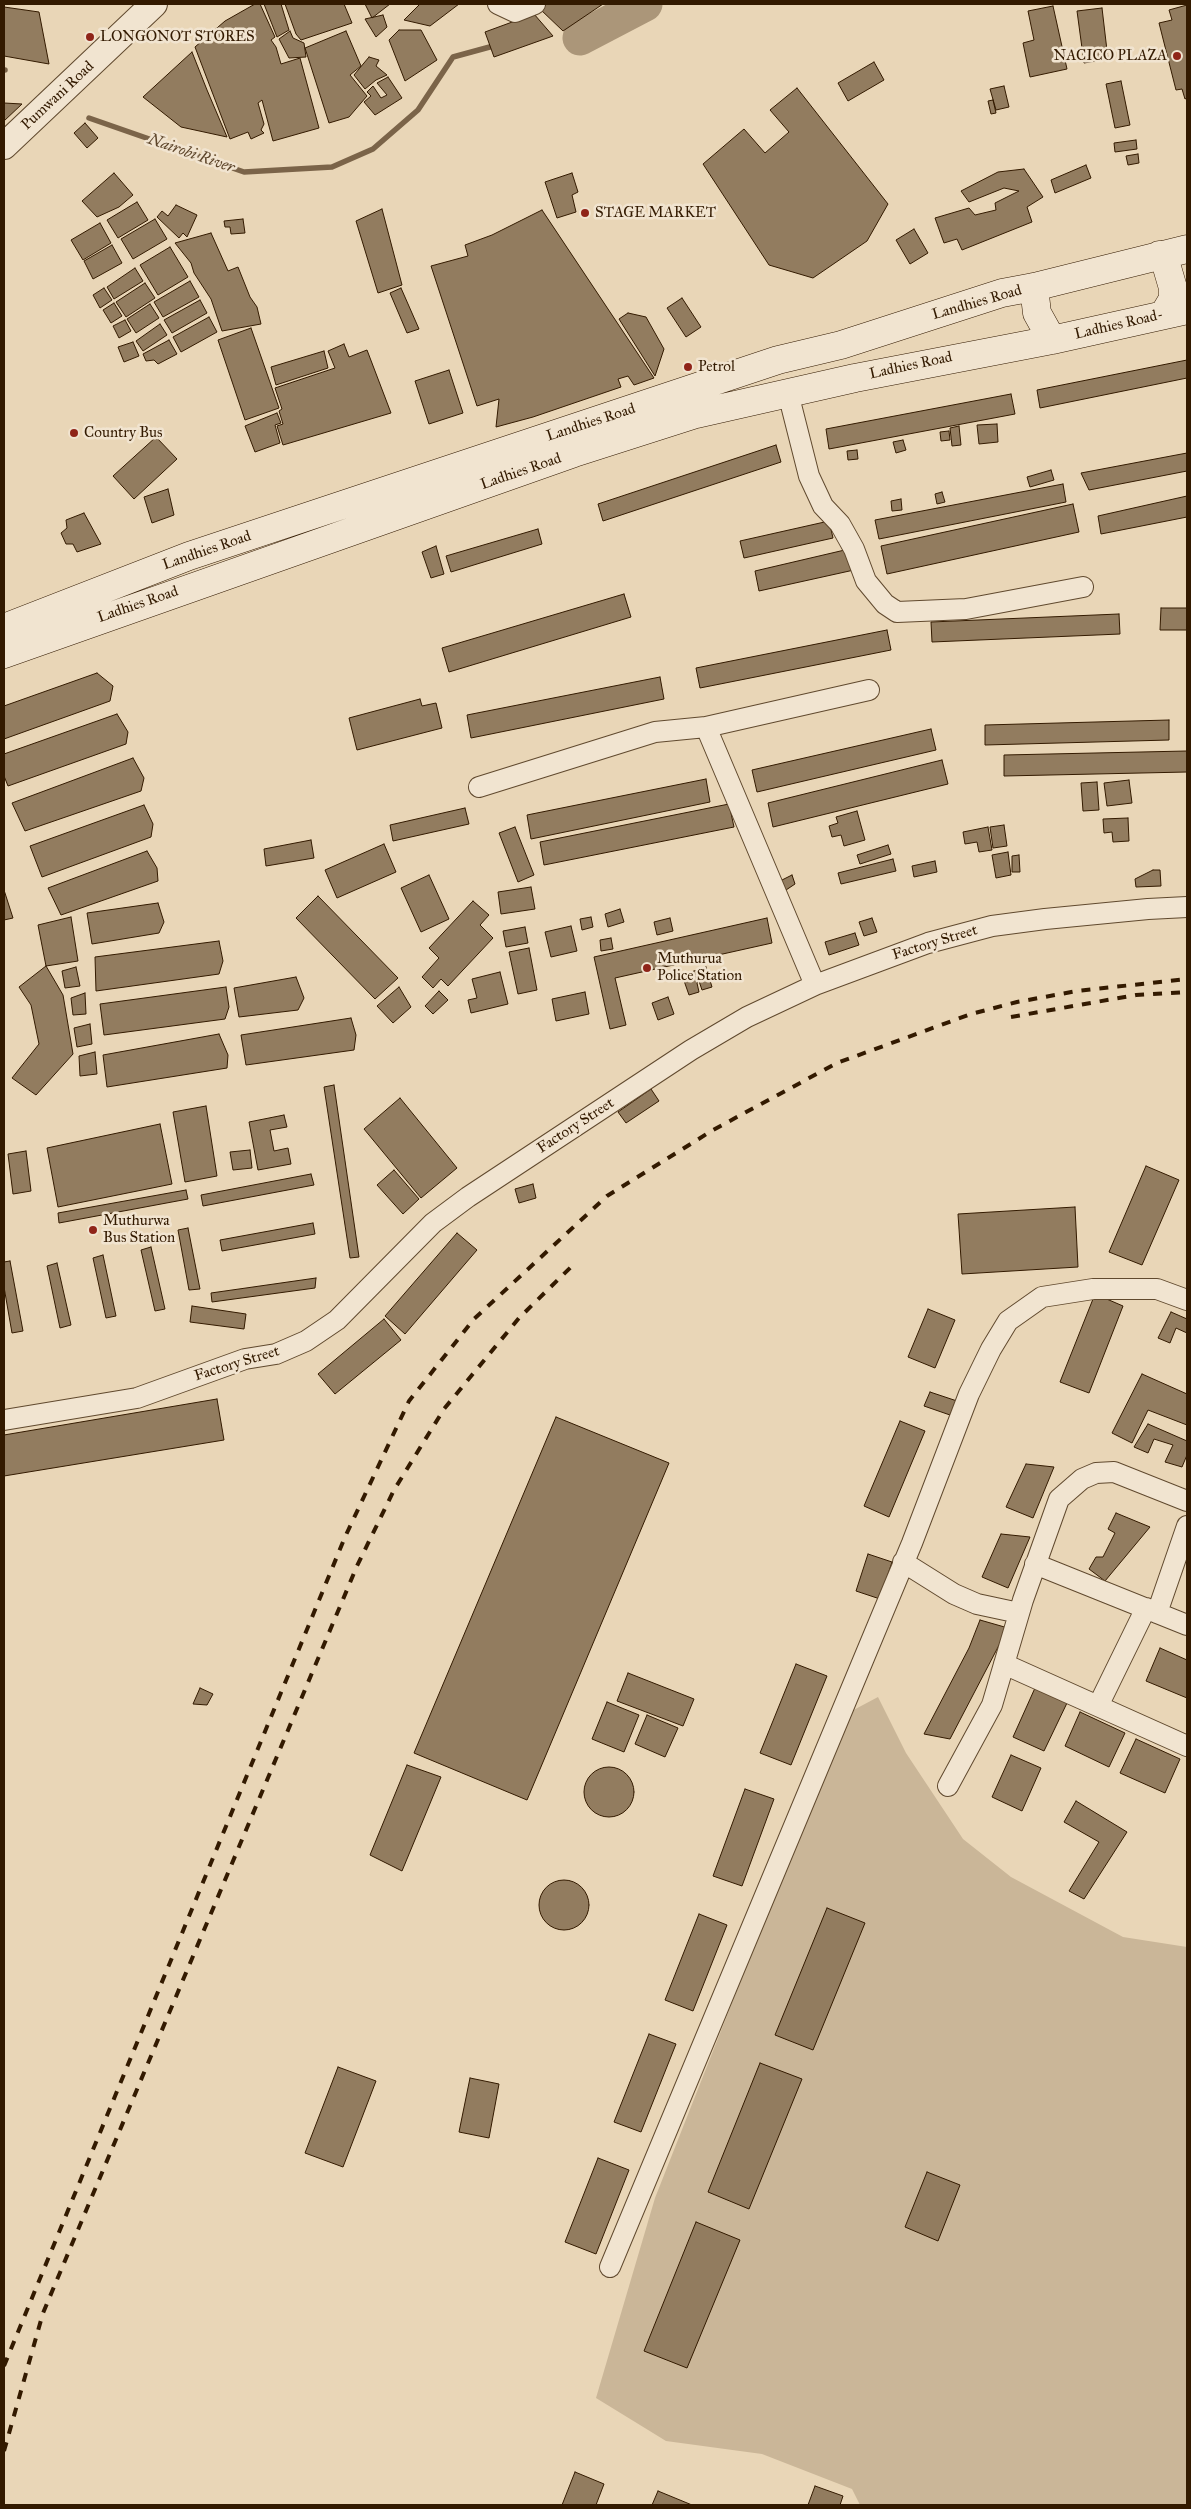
<!DOCTYPE html>
<style>
body{margin:0}
#map{position:relative;width:1191px;height:2509px;overflow:hidden;background:#e9d6b7;font-family:"IM FELL Great Primer",serif}
canvas{display:block}
.frame{position:absolute;inset:0;border:5px solid #331a00;pointer-events:none}
</style>
<div id="map">
<canvas width="1191" height="2509"></canvas>
<div class="frame"></div>
</div>
<script>
const context = document.querySelector('canvas').getContext('2d');
context.lineJoin = 'round';
function paint(path, color) {
  context.fillStyle = color;
  context.fill(path, 'evenodd');
}
function toPath(rows) {
  const path = new Path2D();
  for (const r of rows) {
    if (r.length === 3) {
      path.moveTo(r[0] + r[2], r[1]);
      path.arc(r[0], r[1], r[2], 0, 2 * Math.PI);
      continue;
    }
    path.moveTo(r[0], r[1]);
    for (let i = 2; i < r.length; i += 2) path.lineTo(r[i], r[i + 1]);
  }
  return path;
}
function trace(path, color, width, dash) {
  context.strokeStyle = color;
  context.lineWidth = width;
  context.lineCap = dash ? 'butt' : 'round';
  context.setLineDash(dash || []);
  context.stroke(path);
}
function label(font, color, halo, rows, align = 'center') {
  context.font = font + ' "IM FELL Great Primer",serif';
  context.lineWidth = 5;
  context.setLineDash([]);
  context.textBaseline = 'middle';
  context.strokeStyle = halo;
  context.fillStyle = color;
  for (const [text, x, y, turn = 0] of rows) {
    context.save();
    context.translate(x, y);
    context.rotate((+turn || 0) * Math.PI / 180);
    context.textAlign = isNaN(turn) ? turn : align;
    if (halo) context.strokeText(text, 0, 0);
    context.fillText(text, 0, 0);
    context.restore();
  }
}
const green = toPath([
 [878,1697,906,1753,963,1839,1011,1877,1123,1937,1187,1947,1187,2505,860,2505,852,2489,762,2454,666,2441,596,2398,655,2198,846,1714]
]);
const stream = toPath([
 [4,70,5,70],
 [89,118,244,172,332,167,373,149,418,110,453,57,497,45]
]);
const river = toPath([
 [580,38,645,4]
]);
const building = toPath([
 [255,4,260,4,275,37,271,40,276,47,281,64,300,58,319,128,273,141,262,100,258,103,264,124,261,130,264,133,251,139,248,132,230,139,195,47,225,21,255,4],
 [264,4,281,4,289,30,277,37,264,4],
 [285,4,344,4,352,23,301,40,296,34,285,4],
 [365,4,390,4,372,18,365,4],
 [420,4,459,4,430,26,404,20,420,4],
 [547,4,603,4,563,31,540,9,547,4],
 [1187,5,1187,98,1185,99,1182,89,1176,90,1159,23,1172,20,1169,10,1187,5],
 [1053,6,1067,69,1030,77,1023,43,1034,40,1028,11,1053,6],
 [4,7,39,12,49,64,4,56,4,7],
 [1102,8,1108,59,1084,63,1077,11,1102,8],
 [534,14,553,36,494,57,485,32,534,14],
 [383,15,387,27,376,37,365,19,383,15],
 [399,30,421,30,437,60,405,81,389,40,399,30],
 [290,31,293,38,304,43,306,57,289,58,279,39,290,31],
 [346,31,361,66,350,75,367,96,349,117,329,123,305,48,346,31],
 [192,52,207,90,227,137,181,127,143,97,192,52],
 [369,57,379,60,376,66,387,75,376,80,365,89,354,75,369,57],
 [874,62,884,80,848,101,838,83,874,62],
 [388,77,402,98,375,115,364,102,371,96,367,92,373,86,381,98,387,95,377,83,388,77],
 [1121,81,1130,125,1115,128,1106,84,1121,81],
 [1004,86,1009,107,996,110,990,89,1004,86],
 [797,88,888,204,867,241,813,278,769,265,703,164,744,129,765,153,789,132,770,110,797,88],
 [993,100,996,113,991,114,988,101,993,100],
 [4,103,22,104,4,121,4,103],
 [85,123,98,138,87,148,74,133,85,123],
 [1136,140,1137,149,1115,152,1114,143,1136,140],
 [1138,154,1139,163,1128,165,1126,156,1138,154],
 [1086,165,1091,178,1055,193,1051,180,1086,165],
 [1024,169,1043,197,1027,207,1032,222,962,250,957,239,944,243,935,218,969,208,975,215,996,210,995,203,1019,191,1004,188,969,202,961,191,998,172,1024,169],
 [114,173,133,195,119,207,97,217,82,201,114,173],
 [572,173,578,192,572,195,576,212,557,218,545,182,572,173],
 [137,202,148,220,118,238,107,220,137,202],
 [176,205,197,215,187,237,183,233,179,238,157,217,162,211,168,216,176,205],
 [382,209,402,285,378,293,356,221,382,209],
 [542,210,654,378,634,385,628,376,618,379,621,387,533,417,496,427,499,399,477,406,431,266,468,256,465,245,492,235,542,210],
 [155,219,167,239,133,259,121,239,155,219],
 [243,219,245,233,231,234,230,227,225,227,224,221,243,219],
 [100,223,111,243,83,260,71,240,100,223],
 [914,229,928,253,910,264,896,240,914,229],
 [211,233,228,271,238,267,250,297,257,307,261,324,222,331,211,299,194,273,191,263,175,243,211,233],
 [112,245,122,263,93,279,84,261,112,245],
 [170,247,188,277,158,295,140,265,170,247],
 [135,268,143,281,114,299,107,287,135,268],
 [190,281,199,297,163,317,154,302,190,281],
 [145,283,155,298,126,317,116,302,145,283],
 [104,288,112,300,100,308,93,295,104,288],
 [401,288,419,329,407,333,390,293,401,288],
 [682,298,701,327,686,337,667,308,682,298],
 [200,300,207,313,172,333,164,320,200,300],
 [114,303,122,316,111,323,103,310,114,303],
 [150,304,159,318,136,333,127,319,150,304],
 [628,313,646,317,664,349,655,376,619,319,628,313],
 [209,317,217,332,181,352,173,337,209,317],
 [125,320,131,331,119,338,113,326,125,320],
 [160,324,167,335,143,351,136,341,160,324],
 [251,328,279,408,245,420,218,340,251,328],
 [169,340,177,354,158,364,154,360,146,361,143,354,169,340],
 [133,342,139,356,124,362,118,347,133,342],
 [344,344,349,357,367,350,391,413,283,445,277,426,283,424,279,411,282,409,275,388,335,368,328,351,344,344],
 [324,351,328,368,276,385,271,367,324,351],
 [1187,360,1187,378,1040,408,1037,390,1187,360],
 [449,370,463,413,429,424,415,381,449,370],
 [1011,394,1015,414,829,449,826,429,1011,394],
 [277,413,281,423,275,425,280,443,255,452,245,426,277,413],
 [997,424,998,442,979,444,977,425,997,424],
 [959,426,961,445,952,446,950,428,959,426],
 [949,431,950,440,941,441,940,432,949,431],
 [156,437,177,459,134,499,113,476,156,437],
 [903,440,906,450,896,453,893,442,903,440],
 [776,445,781,462,603,521,598,504,776,445],
 [857,450,858,459,848,460,847,451,857,450],
 [1187,453,1187,471,1089,490,1081,473,1187,453],
 [1051,470,1054,480,1030,487,1027,477,1051,470],
 [1063,484,1066,502,879,539,875,520,1063,484],
 [168,489,174,515,152,523,144,497,168,489],
 [942,492,945,502,937,504,935,494,942,492],
 [1187,496,1187,517,1101,534,1098,516,1187,496],
 [901,499,902,510,892,511,891,501,901,499],
 [1073,504,1079,532,887,574,881,546,1073,504],
 [84,513,101,544,77,552,73,544,66,544,61,533,67,528,66,520,84,513],
 [829,521,833,538,744,558,740,541,829,521],
 [538,529,542,544,451,572,446,556,538,529],
 [436,546,444,574,431,578,422,552,436,546],
 [849,549,854,570,759,591,755,571,849,549],
 [624,594,631,617,449,672,442,648,624,594],
 [1161,608,1187,608,1187,630,1160,630,1161,608],
 [1119,614,1120,634,932,642,931,622,1119,614],
 [887,630,891,650,700,688,696,668,887,630],
 [97,673,113,686,110,701,4,739,4,706,97,673],
 [660,677,664,699,471,738,467,715,660,677],
 [420,699,422,706,436,703,442,728,357,750,349,718,420,699],
 [117,714,128,732,126,744,8,786,4,776,4,754,117,714],
 [1169,720,1169,740,985,745,985,725,1169,720],
 [931,729,936,750,757,792,752,770,931,729],
 [1187,751,1187,772,1004,776,1004,755,1187,751],
 [133,758,144,778,141,791,25,831,12,803,133,758],
 [942,760,948,784,773,827,768,803,942,760],
 [706,779,710,802,531,839,527,815,706,779],
 [1129,780,1132,803,1107,806,1104,783,1129,780],
 [1097,782,1099,810,1083,811,1081,783,1097,782],
 [729,804,734,827,544,865,540,842,729,804],
 [144,805,153,824,151,837,42,877,30,846,144,805],
 [465,808,469,824,393,841,390,825,465,808],
 [857,811,865,840,844,846,841,835,832,837,829,826,838,823,836,817,857,811],
 [1128,818,1129,841,1113,842,1112,832,1104,833,1103,819,1128,818],
 [1004,825,1007,846,993,848,990,827,1004,825],
 [515,827,534,875,518,882,499,833,515,827],
 [988,827,992,850,979,852,977,842,965,844,963,832,988,827],
 [311,840,314,858,266,866,264,849,311,840],
 [384,844,396,872,337,898,325,870,384,844],
 [888,845,891,854,860,864,857,855,888,845],
 [147,851,157,868,158,881,61,915,48,888,147,851],
 [1008,852,1011,875,996,878,992,855,1008,852],
 [1019,855,1020,872,1012,872,1012,856,1019,855],
 [893,859,896,871,841,884,838,873,893,859],
 [935,861,937,872,914,877,912,866,935,861],
 [1153,870,1160,870,1161,886,1136,887,1135,879,1153,870],
 [429,875,449,919,421,932,401,888,429,875],
 [792,875,795,884,783,892,778,882,792,875],
 [531,887,535,909,501,914,498,892,531,887],
 [4,890,13,918,4,920,4,890],
 [318,896,398,978,375,999,296,918,318,896],
 [473,901,489,915,480,925,493,938,448,986,441,979,433,988,422,977,439,958,429,948,473,901],
 [158,903,164,922,159,933,92,944,87,913,158,903],
 [620,909,624,922,608,927,605,914,620,909],
 [71,917,78,961,46,966,38,925,71,917],
 [591,917,593,927,582,930,580,919,591,917],
 [670,918,673,931,657,935,654,922,670,918],
 [767,918,772,943,615,978,626,1025,610,1029,594,957,767,918],
 [872,918,877,932,864,936,859,922,872,918],
 [571,926,577,951,551,957,545,932,571,926],
 [525,927,528,943,506,947,503,931,525,927],
 [855,933,859,945,829,955,825,942,855,933],
 [611,938,613,949,601,951,600,940,611,938],
 [219,941,223,961,219,974,96,991,95,957,219,941],
 [529,948,537,990,518,994,509,952,529,948],
 [46,966,63,995,73,1054,36,1095,12,1078,39,1044,31,1005,19,987,46,966],
 [76,967,80,986,65,988,62,971,76,967],
 [706,967,712,987,702,990,699,981,697,983,699,992,689,995,682,975,706,967],
 [500,972,508,1004,471,1013,468,1000,477,998,472,979,500,972],
 [296,977,304,998,298,1010,239,1017,234,988,296,977],
 [226,987,229,1007,225,1019,104,1035,100,1004,226,987],
 [399,987,411,1007,393,1023,377,1006,399,987],
 [439,991,448,1000,433,1014,425,1006,439,991],
 [585,992,589,1014,556,1021,552,999,585,992],
 [85,993,86,1014,73,1015,71,998,85,993],
 [668,997,674,1014,658,1020,652,1003,668,997],
 [351,1018,356,1035,354,1050,246,1065,241,1035,351,1018],
 [90,1024,92,1044,77,1047,74,1028,90,1024],
 [219,1034,228,1055,227,1068,107,1087,103,1055,219,1034],
 [95,1052,97,1074,80,1076,79,1056,95,1052],
 [334,1085,359,1257,350,1258,324,1087,334,1085],
 [651,1089,659,1101,626,1123,618,1112,651,1089],
 [400,1098,457,1168,421,1198,364,1129,400,1098],
 [206,1106,217,1176,185,1182,173,1112,206,1106],
 [284,1115,287,1127,270,1130,274,1151,288,1148,291,1164,258,1170,249,1122,284,1115],
 [160,1124,172,1184,58,1207,47,1148,160,1124],
 [250,1150,252,1168,233,1170,230,1152,250,1150],
 [26,1151,31,1191,13,1194,8,1154,26,1151],
 [1146,1166,1179,1180,1142,1265,1109,1252,1146,1166],
 [394,1170,419,1199,403,1214,377,1185,394,1170],
 [311,1174,314,1185,203,1206,201,1195,311,1174],
 [533,1184,536,1198,519,1203,515,1189,533,1184],
 [186,1190,188,1199,59,1223,58,1213,186,1190],
 [1075,1207,1078,1267,962,1274,958,1214,1075,1207],
 [313,1223,315,1234,222,1251,220,1240,313,1223],
 [188,1228,200,1289,189,1290,178,1230,188,1228],
 [457,1233,477,1250,405,1334,385,1316,457,1233],
 [151,1247,165,1309,155,1311,141,1250,151,1247],
 [103,1255,116,1316,106,1318,93,1258,103,1255],
 [10,1261,23,1331,12,1333,4,1287,4,1262,10,1261],
 [57,1263,71,1325,60,1328,47,1266,57,1263],
 [316,1278,315,1288,212,1302,211,1293,316,1278],
 [1095,1294,1123,1306,1089,1393,1060,1382,1095,1294],
 [192,1306,246,1314,244,1329,190,1322,192,1306],
 [928,1309,955,1320,935,1368,908,1357,928,1309],
 [1171,1312,1187,1319,1187,1333,1176,1328,1170,1343,1158,1338,1171,1312],
 [384,1319,401,1340,335,1394,318,1374,384,1319],
 [1142,1374,1187,1394,1187,1425,1148,1410,1132,1443,1112,1433,1142,1374],
 [930,1392,957,1401,950,1415,924,1406,930,1392],
 [217,1399,224,1440,4,1476,4,1435,217,1399],
 [556,1417,669,1463,527,1800,414,1753,556,1417],
 [900,1421,925,1431,889,1517,864,1506,900,1421],
 [1148,1424,1187,1441,1187,1455,1182,1467,1165,1462,1173,1445,1154,1439,1148,1453,1134,1447,1148,1424],
 [1026,1464,1054,1467,1033,1518,1006,1507,1026,1464],
 [1116,1513,1150,1527,1105,1581,1089,1569,1096,1557,1103,1557,1115,1533,1108,1529,1116,1513],
 [1001,1534,1030,1537,1008,1588,982,1577,1001,1534],
 [868,1554,892,1562,880,1599,856,1591,868,1554],
 [980,1620,1008,1628,950,1739,924,1734,969,1648,980,1620],
 [1160,1648,1187,1660,1187,1698,1146,1681,1160,1648],
 [796,1664,827,1676,791,1765,760,1753,796,1664],
 [628,1673,694,1699,683,1726,617,1701,628,1673],
 [200,1688,213,1694,207,1705,193,1704,200,1688],
 [1035,1688,1067,1703,1044,1751,1013,1737,1035,1688],
 [607,1702,639,1715,624,1752,592,1739,607,1702],
 [1080,1712,1125,1733,1109,1767,1065,1746,1080,1712],
 [647,1715,678,1728,665,1757,635,1744,647,1715],
 [1136,1739,1180,1759,1165,1793,1120,1773,1136,1739],
 [1011,1755,1041,1768,1022,1811,992,1797,1011,1755],
 [407,1765,441,1777,402,1871,370,1855,407,1765],
 [609,1792,25],
 [745,1789,774,1799,742,1886,713,1876,745,1789],
 [1076,1801,1127,1832,1084,1899,1069,1891,1099,1842,1064,1822,1076,1801],
 [564,1905,25],
 [827,1908,865,1923,813,2050,775,2035,827,1908],
 [699,1914,727,1925,693,2011,665,2000,699,1914],
 [649,2034,676,2044,641,2132,614,2122,649,2034],
 [760,2063,802,2079,749,2209,708,2192,760,2063],
 [338,2067,376,2081,343,2167,305,2153,338,2067],
 [470,2078,499,2084,489,2138,459,2132,470,2078],
 [598,2158,629,2170,596,2254,565,2242,598,2158],
 [927,2172,960,2185,938,2241,905,2227,927,2172],
 [696,2222,740,2240,687,2368,644,2351,696,2222],
 [575,2472,604,2484,596,2505,562,2505,575,2472],
 [815,2486,843,2496,840,2505,808,2505,815,2486],
 [658,2491,692,2505,652,2505,658,2491]
]);
const minor = toPath([
 [498,4,515,12,535,4],
 [788,393,809,476,823,506,840,524,854,549,866,581,885,604,897,612,966,609,1083,587],
 [479,787,655,732,706,727],
 [815,985,706,727,869,690],
 [4,1420,137,1398,245,1359,276,1354,306,1341,337,1320,433,1223,468,1197,691,1050,747,1017,815,985,928,943,992,926,1045,919,1148,909,1187,907],
 [903,1562,954,1594,977,1604,1019,1613],
 [1035,1564,1187,1625],
 [1157,1613,1187,1526],
 [1004,1664,1187,1746],
 [1098,1706,1146,1608],
 [948,1786,992,1705,1023,1600,1059,1499,1082,1479,1096,1473,1114,1472,1187,1501],
 [610,2267,912,1543,969,1394,991,1349,1008,1321,1042,1297,1093,1289,1157,1289,1187,1300]
]);
const tertiary = toPath([
 [4,146,154,4]
]);
const secondary = toPath([
 [1159,255,1166,264,1173,288,1173,299,1164,314],
 [1034,287,1037,313,1052,340],
 [4,628,189,556,778,360,841,345,1002,293,1034,287,1187,249],
 [4,654,574,453,696,414,855,378,1052,340,1187,310]
]);
const rail = toPath([
 [1011,1017,1136,995,1187,992],
 [4,2366,345,1537,409,1401,474,1319,607,1196,713,1130,837,1063,971,1014,1017,1002,1077,991,1187,979],
 [4,2451,43,2313,357,1566,394,1490,444,1409,519,1318,571,1267]
]);
const markers = [
 [90,37,5,"#8f2418"],
 [1177,56,5,"#8f2418"],
 [585,213,5,"#8f2418"],
 [688,367,5,"#8f2418"],
 [74,433,5,"#8f2418"],
 [647,968,5,"#8f2418"],
 [93,1230,5,"#8f2418"]
];
const poiNames = [
 ["LONGONOT STORES",100,37],
 ["NACICO PLAZA",1167,56,"right"],
 ["STAGE MARKET",595,213],
 ["Petrol",698,367],
 ["Country Bus",84,433],
 ["Muthurua",657,959],
 ["Police Station",657,976],
 ["Muthurwa",103,1221],
 ["Bus Station",103,1238]
];
const streetNames = [
 ["Pumwani Road",58,96,-43],
 ["Landhies Road",977,303,-16],
 ["Ladhies Road-",1119,325,-13],
 ["Ladhies Road",911,366,-12],
 ["Landhies Road",591,423,-18],
 ["Ladhies Road",521,472,-19],
 ["Landhies Road",207,551,-19],
 ["Ladhies Road",138,605,-19],
 ["Factory Street",935,943,-17],
 ["Factory Street",576,1126,-33],
 ["Factory Street",237,1364,-17]
];
const waterNames = [
 ["Nairobi River",191,154,19]
];
paint(green, '#cab698');
trace(stream, '#7b6449', 5.5);
trace(river, '#ab9679', 35);
paint(building, '#927c5f');
trace(building, '#331a00', 1);
trace(minor, '#60492e', 22);
trace(tertiary, '#60492e', 28);
trace(secondary, '#331a00', 29);
trace(minor, '#f1e4d0', 20);
trace(tertiary, '#f1e4d0', 26);
trace(secondary, '#f1e4d0', 28);
trace(rail, '#331a00', 4, [9, 9]);
for (const [x, y, r, color] of markers) {
  const dot = new Path2D();
  dot.arc(x, y, r, 0, 2 * Math.PI);
  context.fillStyle = color;
  context.fill(dot);
  trace(dot, '#f1e4d0', 2);
}
label('15px', '#331a00', '#f1e4d0', poiNames, 'left');
label('15px', '#331a00', '#f1e4d0', streetNames);
label('italic 16px', '#5d452a', '#f1e4d0', waterNames);
</script>
